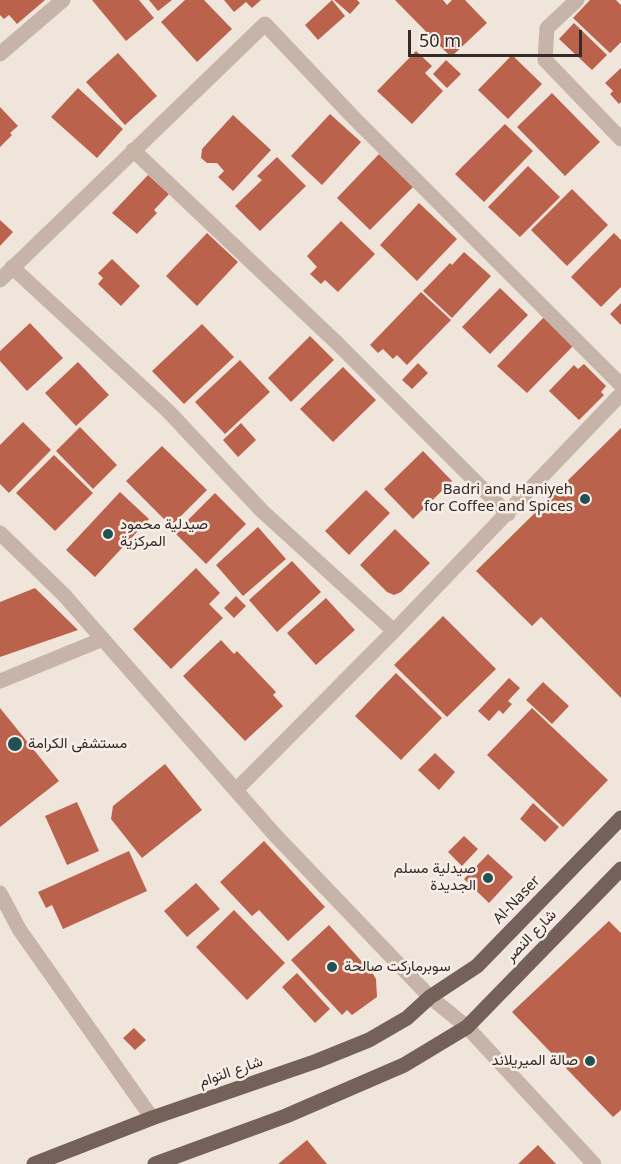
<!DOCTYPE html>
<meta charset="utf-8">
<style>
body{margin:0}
#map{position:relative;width:621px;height:1164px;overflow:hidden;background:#efe5db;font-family:"Noto Sans",sans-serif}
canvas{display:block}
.scale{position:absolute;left:408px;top:30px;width:174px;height:27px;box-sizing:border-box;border:3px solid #342b28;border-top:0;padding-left:8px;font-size:18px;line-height:21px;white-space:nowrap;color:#342b28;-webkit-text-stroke:4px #f7efe7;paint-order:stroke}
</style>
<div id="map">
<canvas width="621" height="1164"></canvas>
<div class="scale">50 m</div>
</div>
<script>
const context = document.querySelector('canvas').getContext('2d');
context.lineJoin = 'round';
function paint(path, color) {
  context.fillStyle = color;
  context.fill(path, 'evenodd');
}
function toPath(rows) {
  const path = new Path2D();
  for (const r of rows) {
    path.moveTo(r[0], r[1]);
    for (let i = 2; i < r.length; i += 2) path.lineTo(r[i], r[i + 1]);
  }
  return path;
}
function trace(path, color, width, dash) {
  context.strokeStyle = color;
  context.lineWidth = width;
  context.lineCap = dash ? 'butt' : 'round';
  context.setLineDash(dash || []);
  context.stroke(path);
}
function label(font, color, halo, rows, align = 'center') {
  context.font = font + ' "Noto Sans",Vazirmatn,sans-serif';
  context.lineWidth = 5;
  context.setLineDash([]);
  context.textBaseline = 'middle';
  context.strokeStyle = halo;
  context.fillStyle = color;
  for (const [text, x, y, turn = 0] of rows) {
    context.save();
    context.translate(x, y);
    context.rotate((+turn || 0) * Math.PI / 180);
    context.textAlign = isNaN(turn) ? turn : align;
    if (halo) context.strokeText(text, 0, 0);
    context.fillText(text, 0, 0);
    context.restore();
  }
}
const building = toPath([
 [0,0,45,0,17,24,9,15,4,19,0,15],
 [92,0,139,0,154,18,126,41],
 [149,0,172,0,158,11],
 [185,0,204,0,232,29,197,62,161,22],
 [224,0,261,0,252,8,246,2,234,12],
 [332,0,345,16,318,40,305,25],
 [334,0,357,0,360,3,350,14],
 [395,0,443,0,447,5,452,0,465,0,487,23,451,57],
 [590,0,616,0,621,5,621,42,610,53,573,18],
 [574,23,607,55,592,70,559,39],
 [416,51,432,66,425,73,443,91,412,124,377,91],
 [118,53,157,96,125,125,86,82],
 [512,55,542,84,508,119,478,90],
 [446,60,461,74,447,88,433,74],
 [621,68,621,102,619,104,610,94,613,91,605,83],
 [78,88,123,129,97,158,51,117],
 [552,93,600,142,565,176,517,127],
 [0,107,18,126,10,133,12,135,0,147],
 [330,114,361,142,322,185,291,156],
 [233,115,271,150,233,191,218,177,224,171,217,163,207,163,201,158,202,149],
 [505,124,533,151,484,202,455,174],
 [379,154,413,187,370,230,337,198],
 [277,157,306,186,260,231,235,206,262,180,257,176],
 [528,166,560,197,520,237,488,207],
 [148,175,169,194,154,210,157,213,137,234,112,213],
 [572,189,608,225,567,266,531,230],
 [419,203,457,239,417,281,380,245],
 [0,220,13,232,0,246],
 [341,221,375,254,338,292,325,280,321,284,310,274,317,267,307,256],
 [207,233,238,262,197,306,166,276],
 [614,233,621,240,621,287,601,307,571,277],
 [464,252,491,276,452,318,423,291,450,263,452,265],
 [112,259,140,286,121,306,98,284,103,278,98,273],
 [500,288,528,315,490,354,462,327],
 [421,292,451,320,407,365,397,355,393,359,383,349,378,353,370,345],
 [621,303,621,325,610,314],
 [544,317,574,345,527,393,497,366],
 [30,323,63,358,27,391,0,361,0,351],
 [202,324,234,357,184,404,152,371],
 [310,336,334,360,291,402,268,378],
 [240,360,270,392,225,434,195,402],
 [78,362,109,395,76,426,45,393],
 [418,363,428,373,412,389,402,380],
 [584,364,606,386,601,392,604,395,579,420,549,391,574,365,578,369],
 [343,367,376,400,333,442,300,409],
 [23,422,51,450,9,493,0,484,0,445],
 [241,423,256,440,238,457,223,440],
 [80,427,117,465,93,489,56,451],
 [621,428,621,698,541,617,532,626,476,571],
 [162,446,207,490,171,526,126,481],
 [423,451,452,481,413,519,384,489],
 [54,455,93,493,55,531,16,493],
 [366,490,390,513,349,555,325,531],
 [120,492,149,519,95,577,66,550],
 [215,493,246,524,206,564,175,533],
 [258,527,286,559,243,596,216,565],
 [395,529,430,563,401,592,394,595,387,592,360,565],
 [292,561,321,592,277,632,249,600],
 [196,568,220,593,209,604,223,618,171,669,133,629],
 [35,588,78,630,0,657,0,602],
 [236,596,246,606,234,618,224,608],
 [326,598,355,630,316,665,287,633],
 [443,616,496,669,447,717,394,665],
 [221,640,234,654,237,651,276,692,273,695,283,706,245,741,183,676],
 [396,673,442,718,401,760,355,716],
 [509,678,520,688,508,701,512,704,503,714,499,710,489,721,478,711],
 [543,682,569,706,552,724,526,700],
 [0,708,59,781,0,827],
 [532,708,608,780,563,827,487,755],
 [435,753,455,772,439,790,418,770],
 [165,764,202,810,142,858,111,819,113,806],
 [77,802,99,851,67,865,45,816],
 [533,803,559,827,545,842,520,819],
 [464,836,478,849,462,866,448,852],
 [264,841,325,907,288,941,259,910,252,916,220,882],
 [129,851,147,891,63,929,52,905,46,908,38,892],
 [488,854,513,877,489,903,464,879],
 [196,883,220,909,187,937,164,911],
 [234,910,285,963,247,1000,196,947],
 [609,921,621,933,621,1110,613,1117,512,1012],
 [329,925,373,974,376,979,377,997,352,1015,347,1010,342,1015,291,960],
 [297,973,330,1009,315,1023,282,987],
 [134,1028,146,1040,135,1050,123,1038],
 [307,1140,327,1164,278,1164],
 [538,1145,556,1164,518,1164]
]);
const minor = toPath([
 [577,0,547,28,545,60,621,139],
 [0,54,63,0],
 [133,150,338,344,508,514],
 [12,267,168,411,262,511,394,631],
 [0,280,265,24,352,116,621,385],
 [0,533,64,595,275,835,430,997,467,1027,594,1164],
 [0,681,103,639],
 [236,790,394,631,621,394],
 [0,893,19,929,152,1118]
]);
const major = toPath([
 [34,1164,152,1118,317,1061,369,1040,407,1018,430,997,477,966,621,818],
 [155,1164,286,1116,404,1065,467,1027,621,869]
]);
const markers = [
 [585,499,6,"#215152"],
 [108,534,6,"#215152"],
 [15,744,8,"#215152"],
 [488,878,6,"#215152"],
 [332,967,6,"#215152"],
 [590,1061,6,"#215152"]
];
const poiNames = [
 ["Badri and Haniyeh",573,490],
 ["for Coffee and Spices",573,507],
 ["صيدلية محمود",120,525,"left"],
 ["المركزية",120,542,"left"],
 ["مستشفى الكرامة",28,744,"left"],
 ["صيدلية مسلم",476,869],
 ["الجديدة",476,886],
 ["سوبرماركت صالحة",344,967,"left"],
 ["صالة الميريلاند",578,1061]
];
const streetNames = [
 ["Al-Naser",517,900,-46],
 ["شارع النصر",531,936,-46],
 ["شارع التوام",231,1072,-19]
];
paint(building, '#bb624d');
trace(minor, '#c6b4a8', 15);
trace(major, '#74615a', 15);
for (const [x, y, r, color] of markers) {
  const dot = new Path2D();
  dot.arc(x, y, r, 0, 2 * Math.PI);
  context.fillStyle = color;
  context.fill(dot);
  trace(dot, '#f7efe7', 2);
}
label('15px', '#342b28', '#f7efe7', poiNames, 'right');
label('15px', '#342b28', '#f7efe7', streetNames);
</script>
